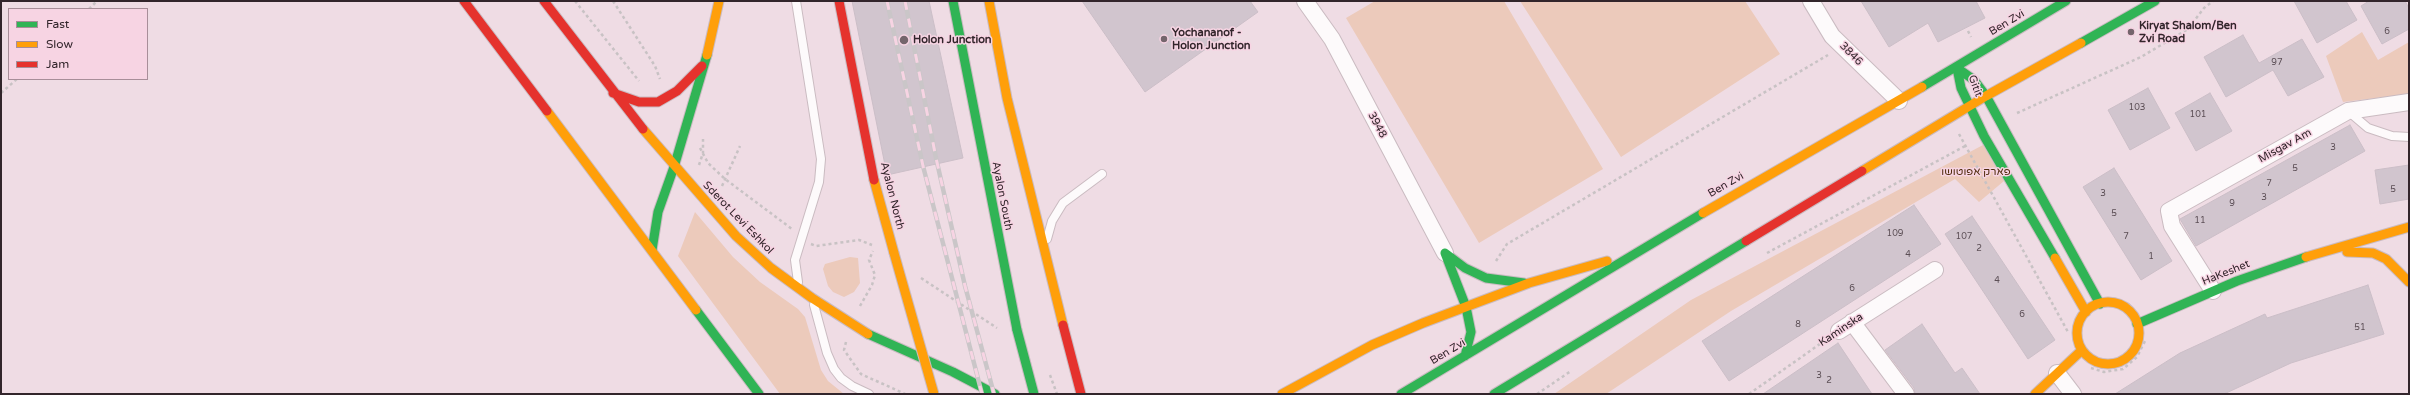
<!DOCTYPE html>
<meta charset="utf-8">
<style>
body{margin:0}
#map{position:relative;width:2410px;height:395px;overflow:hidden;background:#efdce4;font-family:"Varela Round",sans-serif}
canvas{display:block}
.frame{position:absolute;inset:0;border:2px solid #32252b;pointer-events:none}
.legend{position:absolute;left:8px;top:8px;width:140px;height:72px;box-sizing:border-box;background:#f7d4e3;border:1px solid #a88e99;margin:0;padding:5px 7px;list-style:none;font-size:12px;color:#32252b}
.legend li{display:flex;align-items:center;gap:8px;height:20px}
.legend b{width:20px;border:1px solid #a88e99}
</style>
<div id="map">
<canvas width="2410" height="395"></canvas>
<div class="frame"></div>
<ul class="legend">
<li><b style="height:5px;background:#30b455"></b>Fast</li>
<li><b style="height:5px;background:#ff9f0a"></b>Slow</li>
<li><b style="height:5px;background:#e5322d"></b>Jam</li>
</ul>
</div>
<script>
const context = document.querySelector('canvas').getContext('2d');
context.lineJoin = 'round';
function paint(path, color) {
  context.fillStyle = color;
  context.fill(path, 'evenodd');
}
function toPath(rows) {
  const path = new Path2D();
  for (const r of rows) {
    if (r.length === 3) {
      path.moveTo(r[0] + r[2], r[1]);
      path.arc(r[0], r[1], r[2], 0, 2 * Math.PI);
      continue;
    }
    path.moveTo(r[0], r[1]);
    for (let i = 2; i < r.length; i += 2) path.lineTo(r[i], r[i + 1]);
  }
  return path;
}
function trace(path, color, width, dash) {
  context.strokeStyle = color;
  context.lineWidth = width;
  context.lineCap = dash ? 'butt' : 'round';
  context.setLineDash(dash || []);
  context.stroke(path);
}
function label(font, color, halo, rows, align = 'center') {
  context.font = font + ' "Varela Round","Noto Sans Hebrew",sans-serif';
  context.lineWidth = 3;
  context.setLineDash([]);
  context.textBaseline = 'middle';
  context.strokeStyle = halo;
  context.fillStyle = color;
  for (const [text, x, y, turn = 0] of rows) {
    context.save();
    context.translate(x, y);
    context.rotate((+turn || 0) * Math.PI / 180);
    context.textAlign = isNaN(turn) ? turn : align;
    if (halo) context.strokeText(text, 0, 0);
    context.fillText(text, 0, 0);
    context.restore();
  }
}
const green = toPath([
 [1375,1,1504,1,1603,169,1479,243,1346,18],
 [1520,1,1745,1,1780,54,1621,157],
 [2362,32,2378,60,2409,42,2409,94,2343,102,2326,56],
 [1983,145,2004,181,1979,202,1955,179,1731,311,1606,394,1554,394,1691,300],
 [695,212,733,257,760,282,798,309,805,317,821,370,828,381,844,394,780,394,678,256],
 [850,257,858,258,860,283,854,292,844,297,833,292,828,286,823,269,825,264]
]);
const building = toPath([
 [852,1,929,1,963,158,887,175,852,1],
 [1082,1,1250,1,1258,12,1145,92,1082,1],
 [1861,1,1976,1,1985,18,1938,42,1928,23,1889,47,1861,1],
 [2294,1,2346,1,2357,20,2317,43,2294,1],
 [2369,1,2405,1,2409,8,2409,29,2382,44,2361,6,2369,1],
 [2243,35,2259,63,2302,39,2324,77,2288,96,2273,70,2226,97,2204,57,2243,35],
 [2148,88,2170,128,2130,150,2108,110,2148,88],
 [2210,93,2232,131,2196,151,2175,113,2210,93],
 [2350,125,2365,151,2196,246,2180,219,2350,125],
 [2409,165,2409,199,2380,204,2375,170,2409,165],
 [2114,168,2172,261,2141,280,2083,187,2114,168],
 [1914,205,1941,244,1729,381,1702,341,1914,205],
 [1972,216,2055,340,2028,359,1945,234,1972,216],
 [2368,285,2384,334,2291,363,2224,394,2115,394,2180,353,2265,314,2267,318,2368,285],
 [1922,324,1955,373,1962,368,1980,394,1915,394,1914,388,1885,350,1922,324],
 [1838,343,1872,394,1763,394,1838,343]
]);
const path = toPath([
 [575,1,639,81],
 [613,1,655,66,660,79],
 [89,9,97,1],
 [1968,31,1971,37],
 [1,93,17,79],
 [2017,113,2141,57,2188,29,2204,8,2213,1],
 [1959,134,2068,332],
 [700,148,708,163,725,179,792,229],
 [699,165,703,153,703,139],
 [722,186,740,146],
 [811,244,816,246,859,240,872,245],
 [1767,253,1967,145],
 [1496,261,1507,244,1828,55],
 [921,278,997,328],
 [860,306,872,285,875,275,869,260,873,251],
 [846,342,844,350,861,374,905,394],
 [2091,368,2104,372,2123,369,2137,357,2145,341],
 [1050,375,1057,394],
 [1537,394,1571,371],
 [1749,394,1827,339]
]);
const lane = toPath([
 [796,1,821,159,819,182,795,260,798,282],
 [2348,111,2368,128,2392,136,2409,137],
 [1047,239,1052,221,1063,203,1102,174],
 [814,305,827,353,834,369,841,378,852,386,869,394]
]);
const street = toPath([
 [1305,1,1332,39,1445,253],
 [1811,1,1832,36,1899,101],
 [2213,291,2172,226,2169,211,2348,111,2409,102],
 [1852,322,1906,394],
 [1839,331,1935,270],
 [2057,373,2073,394]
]);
const fast = toPath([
 [953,1,1017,330],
 [2081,43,2155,1],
 [1957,68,1974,80,1986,96,2100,304],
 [1957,68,1961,88,1984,136,2055,258],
 [1922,87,2066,1],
 [652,250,658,212,674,167,707,55],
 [1445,253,1466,307,1471,332,1465,356],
 [1445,253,1465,268,1486,278,1524,283],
 [696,310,759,394],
 [2137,324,2237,281,2306,257],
 [868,334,953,372,995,394],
 [1401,394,1703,213],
 [1494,394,1746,241]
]);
const slow = toPath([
 [989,1,1007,98,1063,325],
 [707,55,719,1],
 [547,111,696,310],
 [643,129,736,236,771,268,812,298,868,334],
 [1862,171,1986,96,2081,43],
 [874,180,894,253],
 [1703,213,1922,87],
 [2347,252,2373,253,2386,259,2409,282],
 [2306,257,2409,227],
 [2055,258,2086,312],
 [2108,333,31],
 [1282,394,1372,345,1423,323,1529,283,1607,261],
 [2035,394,2082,350]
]);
const jam = toPath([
 [464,1,547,111],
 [544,1,643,129],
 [839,1,874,180],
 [613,93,639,102,658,102,677,91,702,66],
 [1746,241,1862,171],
 [1063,325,1081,394]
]);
const rail = toPath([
 [887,1,923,166,982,394],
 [905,1,936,158,965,286,994,394]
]);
const fastBridge = toPath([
 [1017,330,1034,394]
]);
const slowBridge = toPath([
 [894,253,934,394]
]);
const markers = [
 [2131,32,4,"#74656c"],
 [1164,39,4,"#74656c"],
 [904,40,5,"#74656c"]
];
const numberNames = [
 ["6",2387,32],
 ["97",2277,63],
 ["103",2137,108],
 ["101",2198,115],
 ["3",2333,148],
 ["5",2295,169],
 ["7",2269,184],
 ["5",2393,190],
 ["3",2103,194],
 ["3",2264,198],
 ["9",2232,204],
 ["5",2114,214],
 ["11",2200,221],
 ["109",1895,234],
 ["107",1964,237],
 ["7",2126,237],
 ["2",1979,249],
 ["4",1908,255],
 ["1",2151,257],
 ["4",1997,281],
 ["6",1852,289],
 ["6",2022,315],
 ["8",1798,325],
 ["51",2360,328],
 ["3",1819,376],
 ["2",1829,381]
];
const streetNames = [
 ["Ben Zvi",2007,23,-31],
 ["3846",1851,54,45],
 ["Gitit",1975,86,70],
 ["3948",1377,125,62],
 ["Misgav Am",2285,146,-29],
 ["Ben Zvi",1726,185,-30],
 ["Ayalon North",892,196,76],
 ["Ayalon South",1002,196,79],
 ["Sderot Levi Eshkol",738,218,46],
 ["HaKeshet",2226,273,-22],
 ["Kaminska",1841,330,-34],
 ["Ben Zvi",1448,352,-31]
];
const poiNames = [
 ["Kiryat Shalom/Ben",2139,26],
 ["Zvi Road",2139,39],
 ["Yochananof -",1172,33],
 ["Holon Junction",1172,46],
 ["Holon Junction",913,40]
];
const parkNames = [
 ["פארק אפוטושו",1976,172]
];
paint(green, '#eccabb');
paint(building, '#d1c5ce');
trace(building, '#cbbec7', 1);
trace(lane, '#cabbc1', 10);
trace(street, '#cabbc1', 18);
trace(fast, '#cabbc1', 11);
trace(slow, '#cabbc1', 11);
trace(jam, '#cabbc1', 11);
trace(path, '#c8c2c4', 2.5, [3, 3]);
trace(lane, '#fdfafb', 8);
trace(street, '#fdfafb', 16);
trace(fast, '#30b455', 9);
trace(slow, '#ff9f0a', 9);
trace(jam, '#e5322d', 9);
trace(rail, '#cac6c8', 4.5);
trace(rail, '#f7d4e3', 3, [9]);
trace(fastBridge, '#cabbc1', 11, []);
trace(slowBridge, '#cabbc1', 11, []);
trace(fastBridge, '#30b455', 9);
trace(slowBridge, '#ff9f0a', 9);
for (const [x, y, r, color] of markers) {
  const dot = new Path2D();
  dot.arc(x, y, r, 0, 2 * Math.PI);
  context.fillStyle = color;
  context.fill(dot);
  trace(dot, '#f7d4e3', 1.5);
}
label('9px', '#5c4f56', null, numberNames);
label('11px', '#32252b', '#f7d4e3', streetNames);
label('bold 11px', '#32252b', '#f7d4e3', poiNames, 'left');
label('11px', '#4e2a0b', '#f7d4e3', parkNames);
</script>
